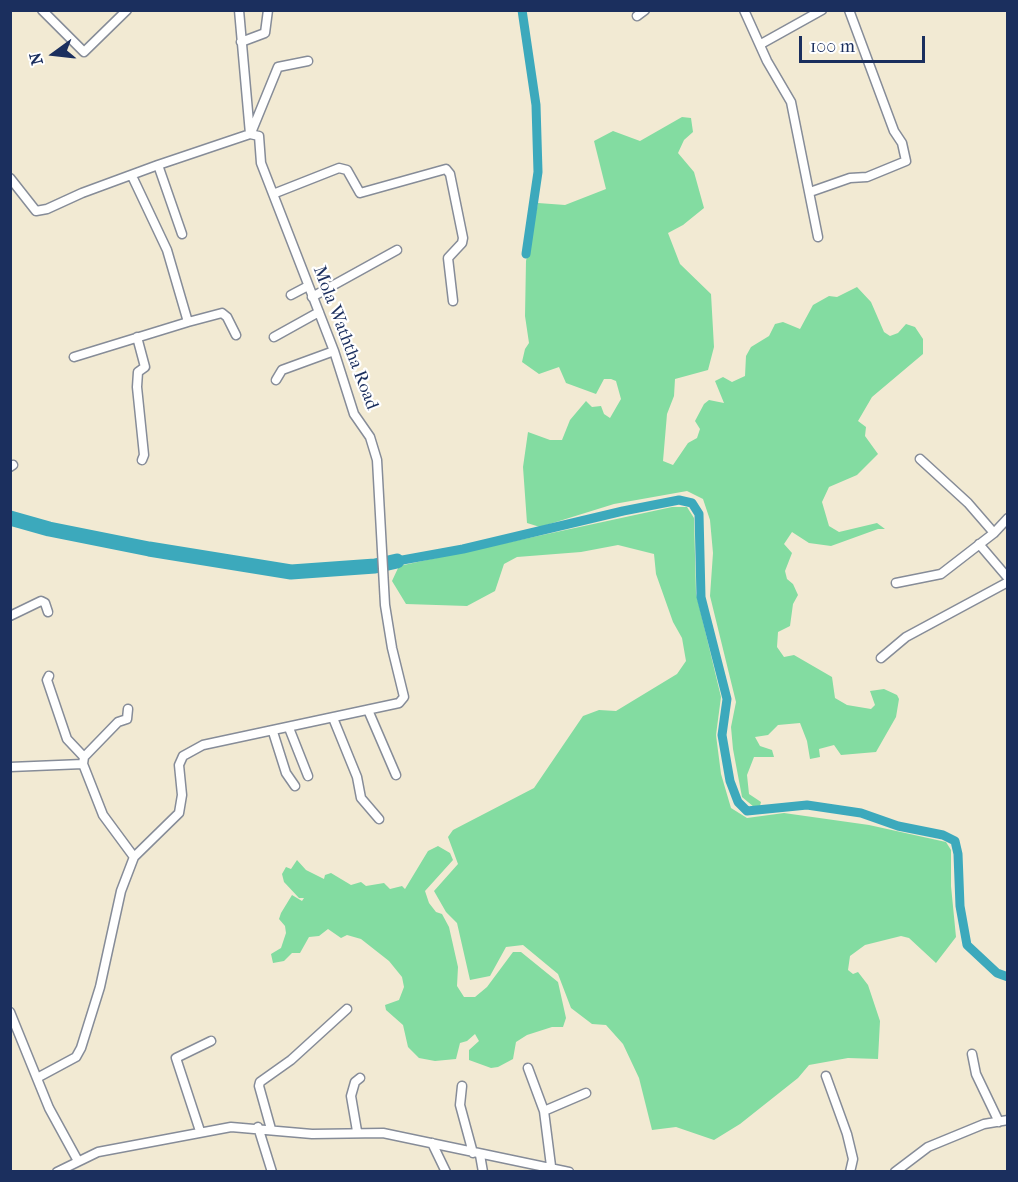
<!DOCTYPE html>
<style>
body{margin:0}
#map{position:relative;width:1018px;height:1182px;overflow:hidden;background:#f2ead3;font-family:"IM FELL French Canon",serif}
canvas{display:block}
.frame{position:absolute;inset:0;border:12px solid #1b2f5e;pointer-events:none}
.north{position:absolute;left:24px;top:24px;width:60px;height:60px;-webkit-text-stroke:4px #fff;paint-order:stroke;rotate:255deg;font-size:16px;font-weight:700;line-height:24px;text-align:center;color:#1b2f5e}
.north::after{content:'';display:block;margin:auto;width:21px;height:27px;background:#1b2f5e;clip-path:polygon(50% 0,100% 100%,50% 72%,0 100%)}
.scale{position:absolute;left:799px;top:36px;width:126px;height:27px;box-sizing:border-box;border:3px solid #1b2f5e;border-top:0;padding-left:8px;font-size:18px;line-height:21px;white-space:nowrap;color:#1b2f5e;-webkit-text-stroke:4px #fff;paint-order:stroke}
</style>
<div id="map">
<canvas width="1018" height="1182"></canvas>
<div class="frame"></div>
<div class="north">N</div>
<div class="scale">100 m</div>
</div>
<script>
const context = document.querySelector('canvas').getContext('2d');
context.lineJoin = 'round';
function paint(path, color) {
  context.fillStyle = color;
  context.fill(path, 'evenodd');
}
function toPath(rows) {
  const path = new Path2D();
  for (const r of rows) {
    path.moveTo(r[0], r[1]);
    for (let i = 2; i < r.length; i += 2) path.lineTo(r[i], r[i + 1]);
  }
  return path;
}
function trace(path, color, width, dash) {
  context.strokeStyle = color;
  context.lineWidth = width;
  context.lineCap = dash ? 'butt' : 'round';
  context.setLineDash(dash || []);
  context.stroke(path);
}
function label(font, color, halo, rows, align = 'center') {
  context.font = font + ' "IM FELL French Canon",serif';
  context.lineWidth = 4.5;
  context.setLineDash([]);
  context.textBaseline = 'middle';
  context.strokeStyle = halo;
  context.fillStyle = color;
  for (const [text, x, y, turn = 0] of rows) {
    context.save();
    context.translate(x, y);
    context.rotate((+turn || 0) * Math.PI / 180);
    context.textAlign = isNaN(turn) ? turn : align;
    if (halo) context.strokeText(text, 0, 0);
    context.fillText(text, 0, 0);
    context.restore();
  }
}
const green = toPath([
 [682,117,691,118,693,132,684,140,678,153,694,172,704,208,683,225,668,233,680,264,711,294,714,347,708,370,675,379,674,396,667,414,663,461,673,465,688,443,697,438,700,429,695,421,704,404,709,400,724,403,715,381,723,377,732,382,745,376,746,356,751,347,769,336,775,324,783,322,800,329,813,305,829,296,837,297,857,287,871,302,884,332,890,336,898,333,906,324,915,327,923,339,923,354,872,397,858,421,866,427,865,436,878,454,857,475,829,487,822,502,829,526,839,532,877,523,885,529,878,529,831,546,809,543,792,532,784,544,792,553,785,571,787,579,793,584,798,595,793,604,790,626,778,632,777,647,784,657,794,655,832,677,835,698,847,705,871,709,875,705,870,691,884,689,897,695,899,699,896,717,876,752,841,755,834,745,819,749,820,757,810,759,807,741,800,723,778,725,768,735,755,737,760,746,772,750,774,757,754,757,747,775,749,794,761,802,760,806,754,807,742,797,733,749,731,727,736,702,710,596,713,553,710,520,703,499,687,491,614,504,540,527,527,523,523,467,528,432,550,440,562,440,570,420,586,401,592,407,601,406,604,414,610,418,621,399,616,381,611,379,604,379,596,394,566,383,559,367,539,374,522,362,525,349,529,343,525,316,526,261,538,203,565,205,606,189,594,141,613,131,640,141],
 [672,507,687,507,694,518,696,593,721,697,716,735,721,774,731,808,747,818,784,813,869,825,946,842,951,850,951,886,956,937,936,963,909,938,901,936,865,945,850,956,848,970,853,974,858,972,868,985,880,1021,878,1059,848,1058,809,1065,798,1078,740,1124,714,1140,676,1127,652,1130,639,1078,623,1044,606,1025,592,1024,571,1008,558,974,523,945,506,947,490,976,470,980,457,923,446,912,434,891,458,864,448,837,453,830,534,788,583,716,599,710,616,711,677,674,686,661,682,638,673,622,656,574,654,554,618,545,581,552,517,557,504,564,495,591,467,606,406,604,392,581,399,566],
 [438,846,450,853,453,860,425,891,429,903,436,912,442,914,449,927,458,967,457,986,464,997,475,997,487,987,513,952,521,952,558,982,566,1018,563,1027,552,1027,527,1035,516,1042,513,1059,498,1067,491,1068,469,1060,469,1050,479,1041,475,1034,467,1041,460,1043,456,1059,435,1061,419,1058,408,1047,403,1025,386,1010,385,1005,399,1000,404,987,402,977,389,961,361,939,347,935,341,938,328,929,319,936,309,937,300,953,292,953,284,961,273,963,271,954,281,948,286,933,285,926,279,919,281,913,292,895,302,901,304,898,299,898,284,882,282,874,286,867,291,869,297,860,306,870,324,879,325,875,331,873,351,885,361,882,366,886,384,883,390,889,402,886,405,889,428,851]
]);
const canal = toPath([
 [522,10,536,105,538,172,526,254],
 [397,561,463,549,623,511,679,500,692,503,699,514,701,597,727,699,722,735,730,781,738,802,747,811,807,805,861,813,898,826,943,835,955,841,958,854,960,906,967,945,997,973,1008,977]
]);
const river = toPath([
 [10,518,49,529,149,549,291,572,375,566,397,561]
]);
const minor = toPath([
 [42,10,84,52,127,10],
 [239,10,250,134],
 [744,10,767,61,791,102,818,237],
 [637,16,645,10],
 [241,42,265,33,268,10],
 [761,44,822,10],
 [251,133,278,67,308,61],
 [158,165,182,234],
 [10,178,36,211,47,209,82,193,158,165,250,134,259,136,261,163,334,351,354,414,370,437,377,460,385,605,392,648,404,697,399,703,203,745,183,756,179,765,182,795,179,813,134,857,121,891,100,987,81,1048,76,1057,37,1078],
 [810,192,850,178,867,177,906,161,902,143,894,131,849,10],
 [273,194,339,168,347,170,360,193,446,169,450,174,463,238,462,243,448,258,453,301],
 [291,295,308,286],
 [312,297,397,250],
 [188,322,222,313,227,317,236,335],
 [137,337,145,367,138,372,137,387,144,455,142,460],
 [274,337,319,312],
 [74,357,188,322,167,250,132,176],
 [276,380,282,370,334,351],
 [920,459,968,503,994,533],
 [10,467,13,465],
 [979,544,1008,578],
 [896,583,941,574,994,533,1008,518],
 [10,616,41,601,45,603,48,612],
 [881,658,906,637,1008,582],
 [49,676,47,680,67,739,84,757],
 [128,709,127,719,118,722,84,757,83,764,103,815,134,857],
 [368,710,396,775],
 [333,718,357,777,361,798,379,819],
 [289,728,308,776],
 [273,732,286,773,295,786],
 [10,767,83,764],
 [10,1012,49,1108,78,1161],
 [972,1054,976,1074,999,1122],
 [528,1068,544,1111],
 [826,1076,847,1134,853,1159,850,1172],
 [462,1086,460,1105,473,1153],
 [258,1127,272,1172],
 [271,1129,259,1086,260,1082,291,1060,347,1009],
 [200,1131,176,1058,211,1041],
 [357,1131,351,1096,355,1082,360,1078],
 [432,1143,446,1172],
 [480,1155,483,1172],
 [551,1166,544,1111,586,1093],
 [57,1172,98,1152,231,1127,312,1134,383,1133,569,1172],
 [895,1172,928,1147,984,1124,1008,1120]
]);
const streetNames = [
 ["Mola Waththa Road",345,338,69]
];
paint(green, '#83dca1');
trace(canal, '#3ca9bc', 9);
trace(river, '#3ca9bc', 15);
trace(minor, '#868c98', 11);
trace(minor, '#fff', 8);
label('18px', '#1b2f5e', '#fff', streetNames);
</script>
